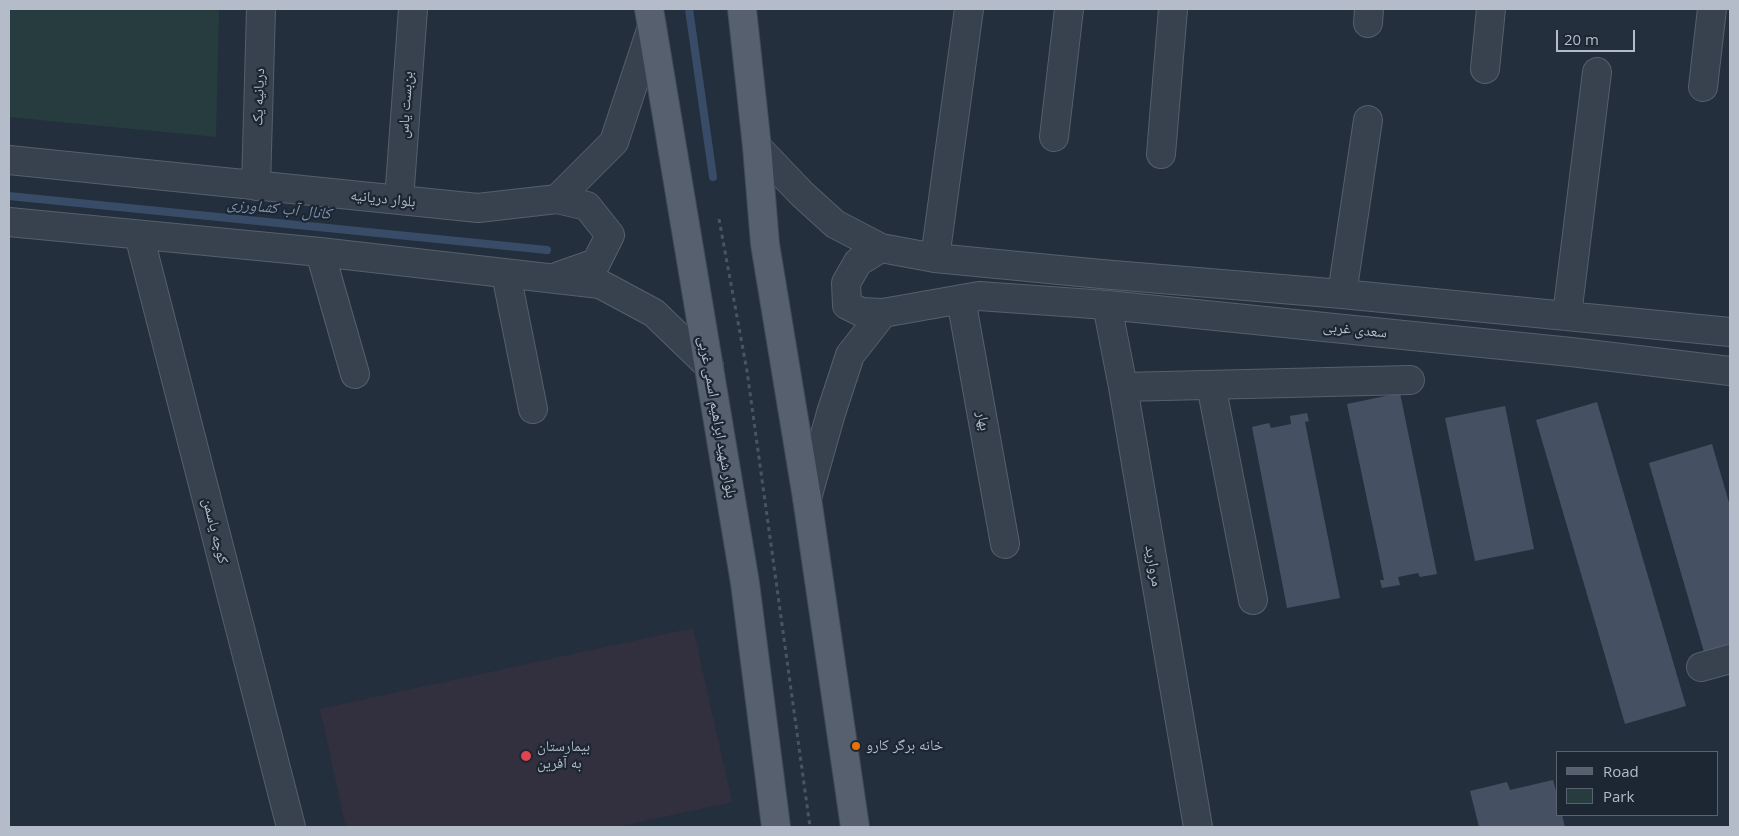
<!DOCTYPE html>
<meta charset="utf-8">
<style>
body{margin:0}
#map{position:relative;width:1739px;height:836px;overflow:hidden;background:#242f3e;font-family:"Open Sans",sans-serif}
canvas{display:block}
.frame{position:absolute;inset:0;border:10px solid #b4bcc9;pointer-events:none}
.legend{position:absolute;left:1556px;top:751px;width:162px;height:65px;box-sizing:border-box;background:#1d2633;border:1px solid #59626f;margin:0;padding:6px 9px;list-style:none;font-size:15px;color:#b4bcc9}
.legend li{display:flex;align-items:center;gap:10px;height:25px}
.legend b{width:25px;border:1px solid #59626f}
.scale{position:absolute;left:1556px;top:30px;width:79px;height:22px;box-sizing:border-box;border:2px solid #b4bcc9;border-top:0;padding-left:6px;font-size:15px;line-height:18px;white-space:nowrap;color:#b4bcc9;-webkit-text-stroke:4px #1d2633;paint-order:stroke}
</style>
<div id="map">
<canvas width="1739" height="836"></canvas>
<div class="frame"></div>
<ul class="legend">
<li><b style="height:6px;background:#56606e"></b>Road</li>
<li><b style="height:14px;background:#263c3f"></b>Park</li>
</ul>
<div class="scale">20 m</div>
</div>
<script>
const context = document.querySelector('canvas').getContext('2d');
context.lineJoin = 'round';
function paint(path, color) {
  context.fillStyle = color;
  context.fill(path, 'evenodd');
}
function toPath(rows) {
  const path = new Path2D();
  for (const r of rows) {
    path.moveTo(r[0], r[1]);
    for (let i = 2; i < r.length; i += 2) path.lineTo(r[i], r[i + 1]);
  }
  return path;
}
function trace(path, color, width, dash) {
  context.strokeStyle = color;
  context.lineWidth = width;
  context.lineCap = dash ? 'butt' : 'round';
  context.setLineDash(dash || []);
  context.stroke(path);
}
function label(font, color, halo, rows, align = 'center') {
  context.font = font + ' "Open Sans","Noto Naskh Arabic",sans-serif';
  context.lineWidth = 4.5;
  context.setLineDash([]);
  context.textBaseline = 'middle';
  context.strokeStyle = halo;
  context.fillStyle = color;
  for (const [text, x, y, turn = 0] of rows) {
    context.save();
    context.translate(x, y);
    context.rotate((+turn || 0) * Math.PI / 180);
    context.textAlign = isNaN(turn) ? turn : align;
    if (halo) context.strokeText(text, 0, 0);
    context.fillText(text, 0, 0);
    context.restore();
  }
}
const medical = toPath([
 [693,628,732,802,616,827,346,827,320,709]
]);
const green = toPath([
 [9,9,219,9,216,137,9,117]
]);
const stream = toPath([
 [689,9,713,177],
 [9,196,547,250]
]);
const building = toPath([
 [1400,393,1437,574,1420,577,1418,573,1398,577,1400,585,1382,588,1380,580,1384,580,1347,404],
 [1597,402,1686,706,1625,724,1536,420],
 [1505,406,1534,549,1475,561,1445,418],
 [1307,413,1309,421,1305,422,1340,598,1287,608,1252,427,1269,423,1271,428,1291,424,1290,416],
 [1712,444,1730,506,1730,637,1729,638,1730,644,1704,652,1649,463],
 [1553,780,1558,798,1558,815,1562,815,1565,827,1479,827,1470,791,1507,782,1510,790]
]);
const path = toPath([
 [719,219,747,371,810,827]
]);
const minor = toPath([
 [1368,23,1369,9],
 [1485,69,1491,9],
 [1703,87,1712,9],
 [1054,137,1069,9],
 [757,147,802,194,835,224,881,248,935,258,1101,274,1342,294,1730,332],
 [1161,154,1173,9],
 [9,160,478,208,557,199,614,142,652,27],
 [256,186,261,9],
 [557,199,587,206,610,235,596,263,559,276],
 [399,200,413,9],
 [9,222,320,252,600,284,654,313,709,366],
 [139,235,291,827],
 [881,248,858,262,846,283,847,305,861,312,883,313],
 [320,252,355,374],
 [935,258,969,9],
 [506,274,533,409],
 [1342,294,1368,120],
 [961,299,1005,544],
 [1107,305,1123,387,1198,827],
 [1567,315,1597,72],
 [1211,385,1253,600],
 [1123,387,1410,380],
 [807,498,831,413,850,355,883,313,979,296,1107,305,1571,352,1730,371],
 [1701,667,1730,659]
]);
const major = toPath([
 [649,9,745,583,776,827],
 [742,9,757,147,765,244,807,498,855,827]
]);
const markers = [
 [856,746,5,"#e8710a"],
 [526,756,6,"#e0444e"]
];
const streetNames = [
 ["دریانیه یک",259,97,-88],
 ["بن‌بست یاس",406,105,-86],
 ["بلوار دریانیه",383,199,6],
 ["سعدی غربی",1355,330,6],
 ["بلوار شهید ابراهیم اسمی غربی",717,417,80],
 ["بهار",983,421,80],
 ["کوچه یاسمن",215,531,76],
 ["مروارید",1153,566,80]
];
const poiNames = [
 ["خانه برگر کارو",866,746],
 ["بیمارستان",537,747],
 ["به آفرین",537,764]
];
const waterNames = [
 ["کانال آب کشاورزی",279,209,6]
];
paint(medical, '#32303f');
paint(green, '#263c3f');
trace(stream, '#394c67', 8);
paint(building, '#455162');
trace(minor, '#565f6c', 30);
trace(major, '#414a57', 30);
trace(path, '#44595c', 3, [4, 4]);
trace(minor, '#38414e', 28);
trace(major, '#56606e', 28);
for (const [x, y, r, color] of markers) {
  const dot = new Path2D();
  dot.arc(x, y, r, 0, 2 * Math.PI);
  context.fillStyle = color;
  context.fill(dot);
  trace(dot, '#1d2633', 2);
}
label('15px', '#b4bcc9', '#1d2633', streetNames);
label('15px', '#b4bcc9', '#1d2633', poiNames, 'left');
label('italic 16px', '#7c92b1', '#1d2633', waterNames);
</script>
